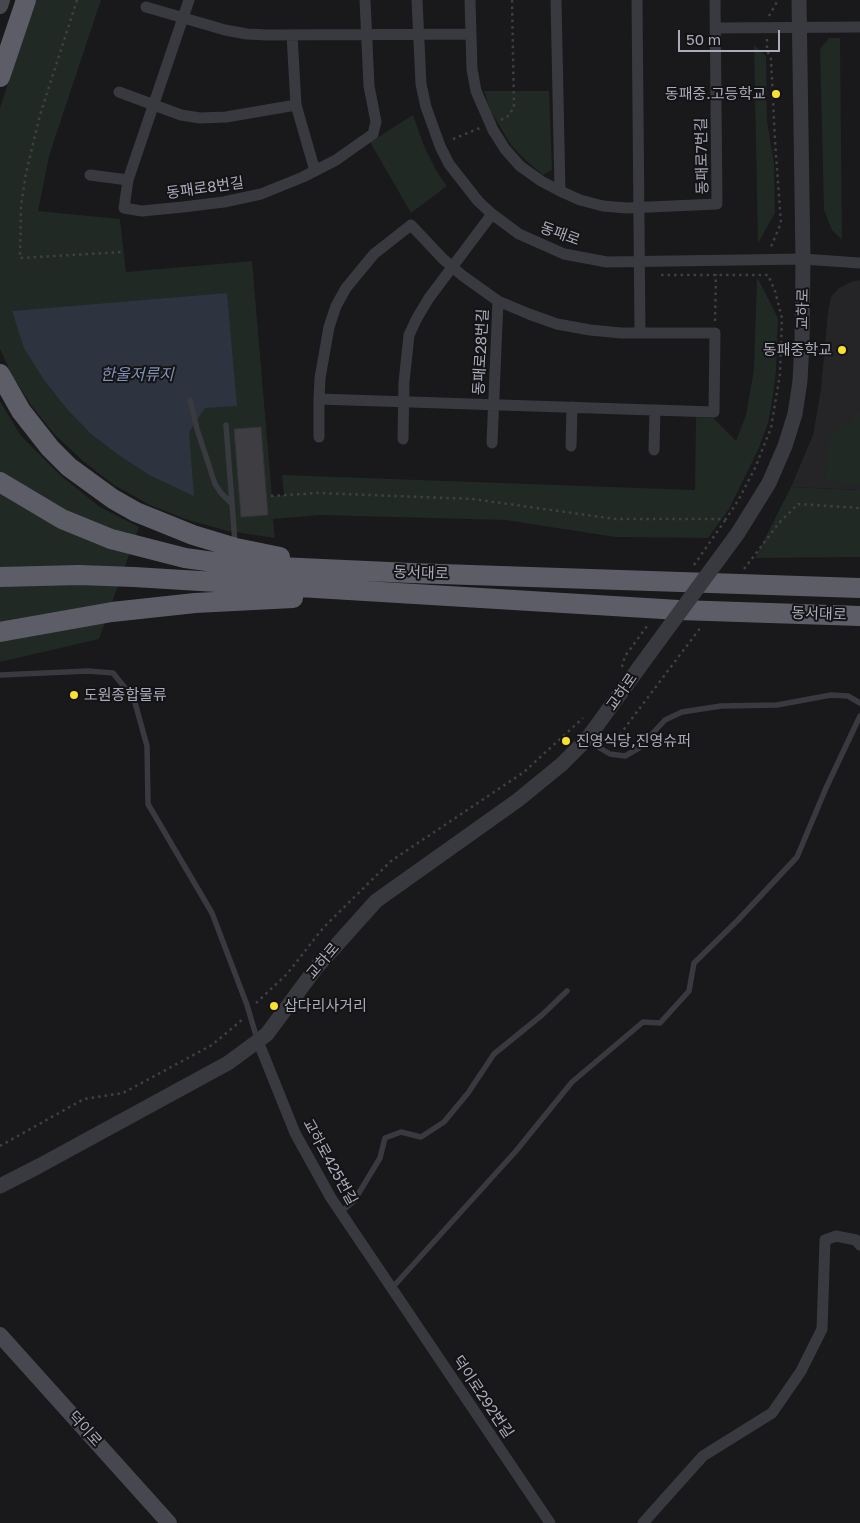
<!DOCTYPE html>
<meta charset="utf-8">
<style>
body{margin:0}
#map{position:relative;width:860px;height:1523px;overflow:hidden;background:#19181a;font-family:"Golos Text",sans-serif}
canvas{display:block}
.scale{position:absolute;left:678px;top:30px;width:102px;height:22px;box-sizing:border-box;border:2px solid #aaabbb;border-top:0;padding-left:6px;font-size:15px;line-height:18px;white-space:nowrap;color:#aaabbb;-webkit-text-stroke:4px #141315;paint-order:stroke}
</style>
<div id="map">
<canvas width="860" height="1523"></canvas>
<div class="scale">50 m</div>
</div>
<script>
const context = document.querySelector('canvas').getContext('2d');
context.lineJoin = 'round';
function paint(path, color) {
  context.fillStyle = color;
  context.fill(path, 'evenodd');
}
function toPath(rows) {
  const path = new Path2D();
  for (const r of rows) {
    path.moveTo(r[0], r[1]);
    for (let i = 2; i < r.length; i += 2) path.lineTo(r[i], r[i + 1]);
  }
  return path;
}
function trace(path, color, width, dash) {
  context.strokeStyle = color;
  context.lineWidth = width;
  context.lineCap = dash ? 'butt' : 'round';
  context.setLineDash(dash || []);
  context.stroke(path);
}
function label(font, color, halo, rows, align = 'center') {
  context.font = font + ' "Golos Text","Noto Sans KR",sans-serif';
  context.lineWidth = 4;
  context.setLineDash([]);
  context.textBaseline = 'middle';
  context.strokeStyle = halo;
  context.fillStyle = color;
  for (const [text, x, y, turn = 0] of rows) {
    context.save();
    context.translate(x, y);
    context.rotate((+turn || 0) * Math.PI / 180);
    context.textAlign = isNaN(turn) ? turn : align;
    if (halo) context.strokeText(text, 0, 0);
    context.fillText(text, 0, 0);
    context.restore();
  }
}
const built = toPath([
 [860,280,860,490,791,487,813,435,821,389,828,311,831,297,839,288,851,282]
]);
const green = toPath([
 [35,0,101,0,49,156,38,211,120,219,126,272,252,261,272,496,284,495,282,475,695,490,696,417,713,418,736,441,746,415,754,369,757,277,778,318,776,371,773,396,768,423,758,450,729,509,708,538,615,537,505,520,320,515,273,519,275,538,227,531,185,519,150,505,114,485,83,461,54,434,31,405,12,375,0,349,0,108],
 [829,38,840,38,842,240,832,230,824,210,820,49],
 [754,45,766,56,767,121,774,164,775,213,758,243],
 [484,91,549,91,552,170,543,175,522,157,511,145,490,110],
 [413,115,424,146,437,172,447,186,411,213,370,142],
 [0,401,21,436,59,474,100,507,139,527,99,639,0,662],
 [854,414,860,414,860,484,825,482,828,440,840,425,854,425],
 [791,487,860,490,860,557,755,558]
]);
const water = toPath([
 [227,293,237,406,205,408,189,432,194,496,151,476,120,456,91,434,67,409,44,380,24,348,12,311]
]);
const building = toPath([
 [261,427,268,515,241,517,234,429,261,427]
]);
const path = toPath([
 [77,0,40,115,26,173,21,206,20,258,124,252],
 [769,16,778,0],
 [767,39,767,50,771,59,775,141,781,223,771,247],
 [501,120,507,117,514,108,512,0],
 [453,139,480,128],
 [715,321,716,274],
 [271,496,317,493,473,499,615,519,726,519,739,499,755,468,771,428,780,374,782,318,775,291,768,275,658,275],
 [694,565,726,519],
 [744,569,779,523,798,504,860,508],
 [622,667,625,656,648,625],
 [612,745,701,627],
 [256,1003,287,974,323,928,391,861,524,772,583,718],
 [0,1146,84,1099,123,1093,212,1045,243,1019]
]);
const service = toPath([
 [190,400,197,429,215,484,221,493,232,504],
 [226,425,235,543],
 [0,675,88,671,113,673,134,699,147,746,148,804,212,913,247,1005,257,1039],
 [588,741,610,754,625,756,639,748,665,720,682,712,721,706,777,705,831,695,848,696,860,703],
 [341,1212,354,1201,380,1158,385,1138,401,1132,421,1137,444,1122,468,1093,494,1054,542,1015,567,991],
 [392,1288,516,1151,572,1082,643,1022,660,1023,689,991,694,963,738,920,797,857,826,788,860,716]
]);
const minor = toPath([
 [189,0,128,180,124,208,142,211,183,207,224,202,261,194,303,177,336,160,373,134,376,122,369,86,365,0],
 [417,0,421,84,426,107,440,146,449,164,478,201,492,214,519,234,564,254,607,262,803,259,860,263],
 [470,0,472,69,476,91,493,130,505,149,520,166,541,181,560,191,580,200,603,206,627,208,717,204,715,0],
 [556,0,560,191],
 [637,0,640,333],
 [146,7,225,30,247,34,267,35,470,34],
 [715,28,860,27],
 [292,35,296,105,315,171],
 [119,92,181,115,200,118,226,117,296,105],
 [90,175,128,180],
 [411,225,443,259,463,276,498,301,529,314,557,324,590,330,621,333,715,333,714,412,319,399,320,378,329,327,336,306,346,288,374,254,411,225],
 [319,399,319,437],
 [403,439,404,382,409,335,417,318,429,298,492,214],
 [492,443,498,301],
 [571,446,572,407],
 [654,450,655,410],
 [258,1041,295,1133,331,1198,550,1523],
 [643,1523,703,1456,772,1413,801,1371,822,1329,825,1240,836,1236,856,1240,860,1245]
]);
const tertiary = toPath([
 [738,533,769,483,785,446,795,414,800,381,802,342,803,259,799,0],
 [0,1186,39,1166,228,1063,258,1041,267,1034,316,968,376,901,518,800,562,764,587,739,649,654]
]);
const secondary = toPath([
 [0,6,2,0],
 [0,1335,169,1523]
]);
const trunk = toPath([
 [0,77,26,0],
 [0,374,21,411,50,448,69,467,113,499,136,512,193,535,236,548,280,557],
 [0,482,62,519,111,539,185,558,235,565,411,573,860,588],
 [0,577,79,575,134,577,679,610,860,616],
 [0,632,112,612,195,603,293,598]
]);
const tertiaryBridge = toPath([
 [649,654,738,533]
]);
const markers = [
 [776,94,5,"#f8e132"],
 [842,350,5,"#f8e132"],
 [74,695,5,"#f8e132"],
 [566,741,5,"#f8e132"],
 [274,1006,5,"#f8e132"]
];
const poiNames = [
 ["동패중.고등학교",766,94,"right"],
 ["동패중학교",832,350,"right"],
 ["도원종합물류",84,695],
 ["진영식당,진영슈퍼",576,741],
 ["삽다리사거리",284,1006]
];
const streetNames = [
 ["동패로7번길",702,156,-91],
 ["동패로8번길",205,188,-8],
 ["동패로",560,234,20],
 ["교하로",803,309,-89],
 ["동패로28번길",481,352,-87],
 ["동서대로",421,573,2],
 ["동서대로",819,614,2],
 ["교하로",622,692,-55],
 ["교하로",323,961,-50],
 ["교하로425번길",330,1162,61],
 ["덕이로292번길",483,1397,56],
 ["덕이로",85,1429,48]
];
const waterNames = [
 ["한울저류지",137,375]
];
paint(built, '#252427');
paint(green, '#202923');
paint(water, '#2d333f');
paint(building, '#3e3d42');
trace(building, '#333236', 1);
trace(path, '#3f3f47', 2.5, [2.5, 4]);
trace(service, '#393940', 5.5);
trace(minor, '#393940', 11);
trace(tertiary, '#393940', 15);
trace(secondary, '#474750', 16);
trace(trunk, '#5d5d68', 20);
trace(tertiaryBridge, '#393940', 15);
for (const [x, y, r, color] of markers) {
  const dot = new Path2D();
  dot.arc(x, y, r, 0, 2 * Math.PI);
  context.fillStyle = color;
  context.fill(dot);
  trace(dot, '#141315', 2);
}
label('15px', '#aaabbb', '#141315', poiNames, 'left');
label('15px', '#aaabbb', '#141315', streetNames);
label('italic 16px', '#8091b6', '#141315', waterNames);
</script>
